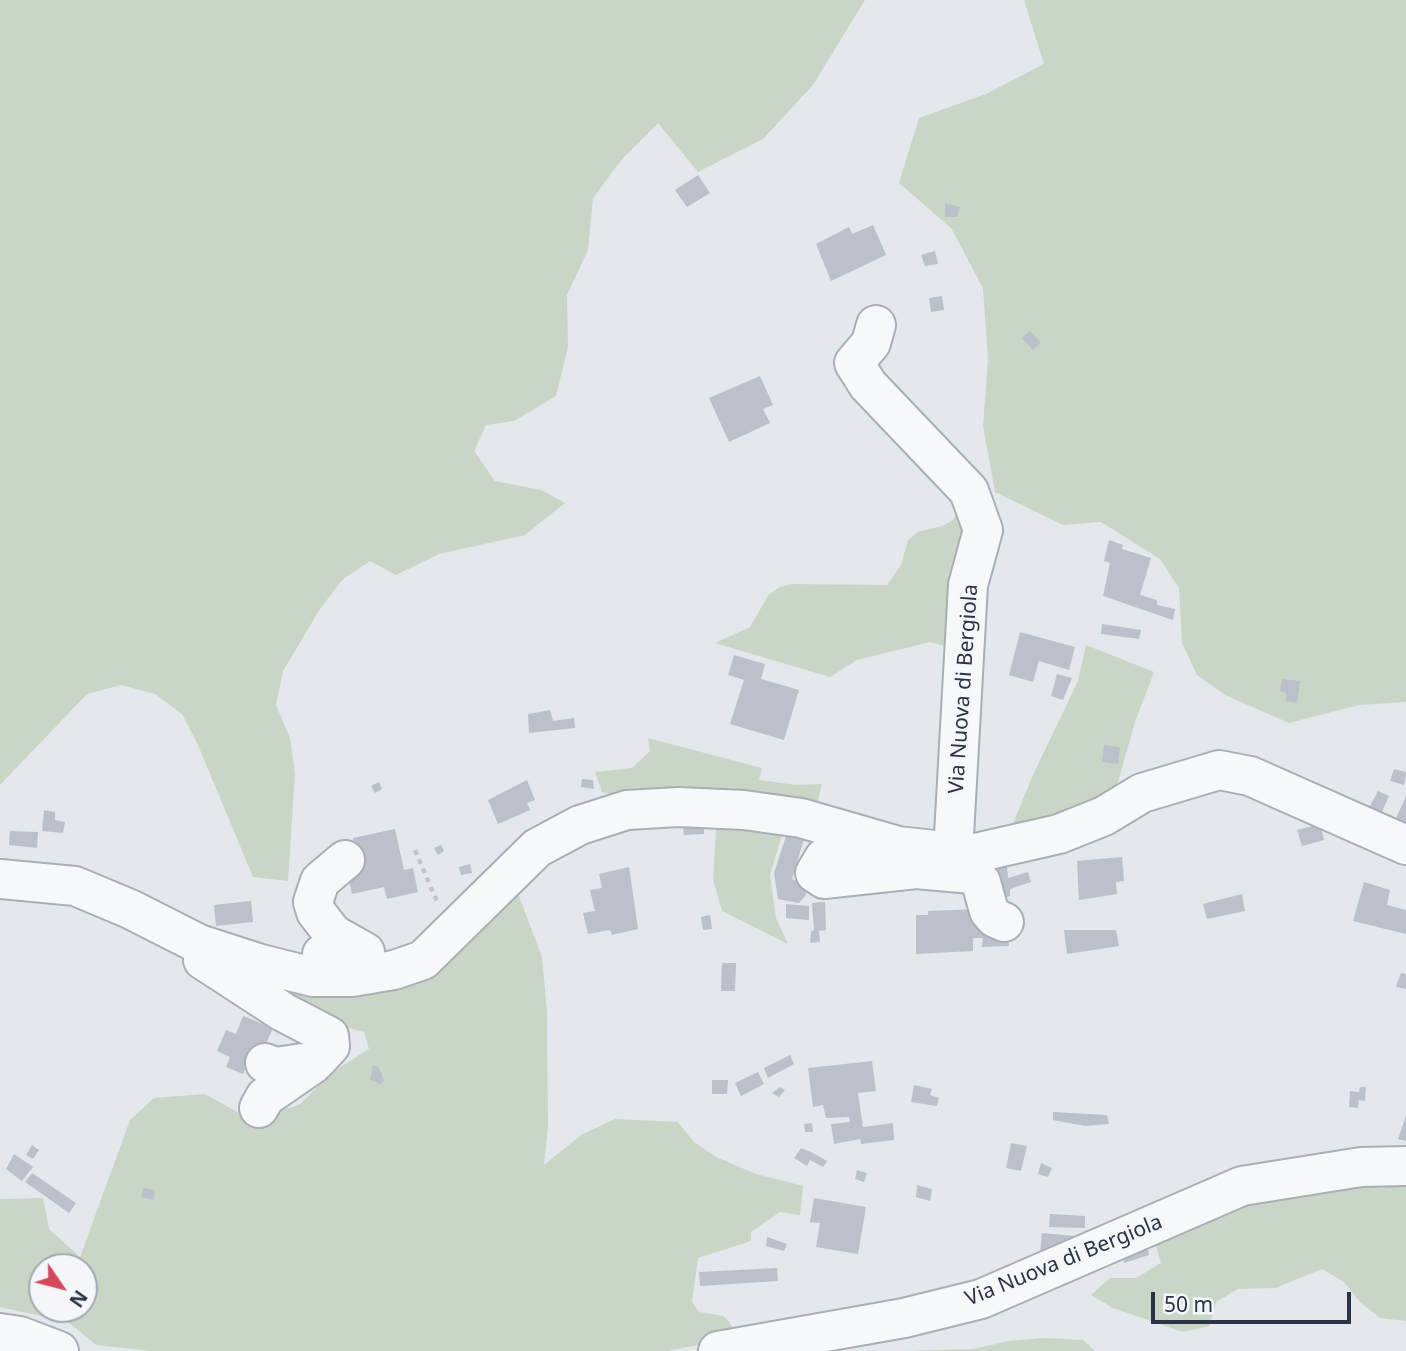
<!DOCTYPE html>
<style>
body{margin:0}
#map{position:relative;width:1406px;height:1351px;overflow:hidden;background:#e4e7ec;font-family:"Noto Sans",sans-serif}
canvas{display:block}
.north{position:absolute;left:28px;top:1253px;width:70px;height:70px;box-sizing:border-box;background:#f4f6f9;border:2px solid #a4a8b1;border-radius:50%;rotate:125deg;font-size:19px;font-weight:700;line-height:28px;text-align:center;color:#2b3445}
.north::after{content:'';display:block;margin:auto;width:24px;height:32px;background:#d1495b;clip-path:polygon(50% 0,100% 100%,50% 72%,0 100%)}
.scale{position:absolute;left:1151px;top:1292px;width:200px;height:32px;box-sizing:border-box;border:4px solid #2b3445;border-top:0;padding-left:9px;font-size:21px;line-height:24px;white-space:nowrap;color:#2b3445;-webkit-text-stroke:5px #f4f6f9;paint-order:stroke}
</style>
<div id="map">
<canvas width="1406" height="1351"></canvas>
<div class="north">N</div>
<div class="scale">50 m</div>
</div>
<script>
const context = document.querySelector('canvas').getContext('2d');
context.lineJoin = 'round';
function paint(path, color) {
  context.fillStyle = color;
  context.fill(path, 'evenodd');
}
function toPath(rows) {
  const path = new Path2D();
  for (const r of rows) {
    path.moveTo(r[0], r[1]);
    for (let i = 2; i < r.length; i += 2) path.lineTo(r[i], r[i + 1]);
  }
  return path;
}
function trace(path, color, width, dash) {
  context.strokeStyle = color;
  context.lineWidth = width;
  context.lineCap = dash ? 'butt' : 'round';
  context.setLineDash(dash || []);
  context.stroke(path);
}
function label(font, color, halo, rows, align = 'center') {
  context.font = font + ' "Noto Sans",sans-serif';
  context.lineWidth = 5;
  context.setLineDash([]);
  context.textBaseline = 'middle';
  context.strokeStyle = halo;
  context.fillStyle = color;
  for (const [text, x, y, turn = 0] of rows) {
    context.save();
    context.translate(x, y);
    context.rotate((+turn || 0) * Math.PI / 180);
    context.textAlign = isNaN(turn) ? turn : align;
    if (halo) context.strokeText(text, 0, 0);
    context.fillText(text, 0, 0);
    context.restore();
  }
}
const green = toPath([
 [0,0,865,0,813,85,763,139,698,172,658,123,622,159,593,198,588,250,567,295,568,346,556,396,514,421,486,425,474,451,495,481,541,490,565,503,525,535,439,554,396,575,370,561,342,580,320,609,283,671,276,705,290,738,295,773,288,881,253,877,198,745,182,714,155,694,121,685,87,694,0,785],
 [1024,0,1406,0,1406,702,1359,705,1289,723,1225,695,1197,675,1182,643,1179,588,1160,559,1101,522,1063,525,995,492,983,426,988,359,983,288,951,228,899,183,919,118,986,94,1044,64],
 [967,498,973,517,945,646,930,642,857,660,830,677,715,643,750,627,769,594,780,587,792,584,887,585,901,565,908,540,918,532,942,526,953,520],
 [1086,645,1154,672,1135,722,1112,803,1007,838,1033,775,1078,681],
 [648,738,762,768,759,780,796,785,822,784,817,804,616,796,602,792,595,772,632,768,650,751],
 [717,816,785,825,770,875,776,918,788,944,722,911,713,879],
 [514,883,542,957,547,1012,548,1125,544,1165,581,1135,615,1119,678,1122,694,1142,716,1157,756,1174,803,1186,800,1215,780,1212,751,1232,751,1241,698,1258,692,1302,699,1312,724,1316,732,1326,729,1339,667,1351,151,1351,96,1345,68,1322,0,1307,0,1199,43,1198,49,1229,80,1257,130,1120,154,1098,205,1094,250,1119,299,1105,334,1071,369,1049,364,1032,337,1025,234,975,353,986],
 [42,1267,84,1267,84,1309,42,1309],
 [1406,1184,1406,1321,1380,1318,1360,1302,1344,1282,1322,1269,1275,1288,1238,1289,1216,1302,1209,1326,1183,1332,1113,1308,1091,1295,1110,1278,1136,1278,1161,1263,1154,1239,1219,1210,1335,1186],
 [1045,1338,1083,1340,1095,1351,900,1351,973,1349,1009,1341]
]);
const building = toPath([
 [698,175,710,193,687,207,675,190],
 [945,203,960,207,957,217,945,217],
 [873,225,886,255,831,281,816,244,849,227,852,234],
 [935,251,938,264,925,266,921,255],
 [942,296,944,310,931,312,929,298],
 [1030,331,1041,343,1033,350,1022,338],
 [760,376,773,405,763,409,770,423,729,442,709,398],
 [1109,540,1123,545,1122,549,1151,558,1140,595,1157,600,1157,605,1175,609,1173,620,1103,596,1110,563,1104,561],
 [1102,624,1141,630,1139,639,1101,634],
 [1020,632,1075,647,1069,670,1039,661,1033,682,1009,675],
 [734,655,765,664,761,679,799,690,784,740,730,724,744,680,728,675],
 [1057,674,1072,678,1063,700,1051,696],
 [1282,679,1300,681,1297,703,1286,701,1286,693,1280,691],
 [550,710,553,721,574,718,575,728,529,733,528,714],
 [1104,745,1120,747,1118,764,1102,762],
 [1394,769,1406,772,1404,785,1390,781],
 [582,779,593,780,594,789,581,787],
 [527,780,535,800,527,803,530,810,498,824,488,800],
 [379,782,382,789,375,793,371,786],
 [1378,791,1389,796,1381,814,1369,808],
 [1406,796,1406,839,1390,832],
 [44,810,55,812,55,820,65,822,63,833,42,831],
 [704,824,704,834,684,835,683,826],
 [1320,824,1324,840,1302,846,1297,830],
 [789,827,806,832,792,879,804,885,806,895,799,903,778,899,774,873],
 [395,829,404,870,413,868,418,892,387,899,384,887,352,894,347,872,359,869,353,838],
 [10,831,38,832,37,848,9,845],
 [441,845,444,851,438,855,434,848],
 [1006,857,1008,878,1028,872,1031,882,1010,889,1010,896,998,900,994,861],
 [1122,857,1124,881,1116,882,1117,894,1079,900,1077,861],
 [470,864,472,873,461,875,459,867],
 [629,867,638,929,612,935,610,930,588,934,583,913,595,911,590,890,602,888,599,874],
 [1364,882,1390,890,1387,905,1406,910,1406,934,1353,921],
 [1242,894,1245,911,1207,919,1203,904],
 [251,901,253,922,216,926,214,905],
 [825,902,826,930,819,931,820,942,810,943,811,931,814,930,812,903],
 [786,904,809,906,809,920,786,918],
 [981,909,982,932,1008,930,1009,946,982,947,983,938,973,938,973,951,916,954,916,915,928,915,928,911],
 [710,915,712,929,703,930,701,917],
 [1064,930,1116,930,1119,946,1067,954],
 [722,963,736,963,735,991,721,991],
 [1401,973,1406,974,1406,989,1396,987],
 [243,1016,273,1028,265,1046,261,1044,252,1066,247,1064,243,1074,226,1067,230,1057,217,1051,226,1030,236,1034],
 [790,1055,794,1064,768,1078,764,1068],
 [872,1061,876,1091,858,1093,863,1127,893,1123,894,1140,861,1144,860,1139,834,1144,831,1124,850,1122,849,1117,826,1118,823,1105,813,1107,808,1068],
 [373,1065,379,1068,384,1080,381,1084,370,1080],
 [758,1072,764,1084,741,1096,735,1083],
 [712,1080,728,1080,727,1094,712,1094],
 [914,1085,932,1089,930,1095,939,1098,937,1106,911,1102],
 [780,1087,785,1090,779,1097,772,1093],
 [1360,1087,1366,1087,1365,1101,1359,1100,1358,1108,1349,1107,1350,1091,1359,1092],
 [1053,1112,1107,1115,1109,1124,1085,1126,1053,1120],
 [1406,1116,1406,1141,1398,1139],
 [812,1123,813,1132,805,1132,804,1124],
 [1011,1143,1027,1146,1021,1171,1006,1168],
 [32,1145,39,1150,33,1159,26,1155],
 [801,1148,813,1153,827,1161,823,1167,810,1160,807,1166,794,1158],
 [14,1154,33,1167,22,1181,6,1169],
 [1041,1163,1052,1168,1048,1177,1038,1174],
 [857,1170,867,1173,864,1182,855,1179],
 [32,1173,76,1203,69,1213,25,1182],
 [917,1185,932,1189,930,1201,916,1197],
 [143,1188,155,1190,154,1200,141,1197],
 [814,1198,866,1207,858,1254,816,1247,820,1223,810,1222],
 [1050,1214,1085,1216,1085,1228,1049,1227],
 [1042,1233,1075,1236,1074,1246,1040,1253],
 [767,1237,787,1244,784,1251,766,1246],
 [1147,1245,1149,1255,1124,1263,1122,1252],
 [777,1268,778,1281,700,1286,699,1272]
]);
const path = toPath([
 [415,850,438,904]
]);
const minor = toPath([
 [876,325,871,343,854,363,868,385,969,491,983,530,968,585,953,853],
 [890,856,824,858,815,873,824,879,916,869,972,874,981,882,989,911,995,918,1004,922],
 [0,879,75,886,130,909,199,944,261,964,313,977,352,977,394,970,423,960,537,848,580,825,627,810,678,807,744,810,801,818,898,846,971,854,1059,834,1104,816,1142,793,1219,770,1250,776,1406,845],
 [322,954,359,958,365,952,333,934,316,912,313,902,320,881,345,860],
 [203,960,283,1012,329,1036,330,1046,316,1061,276,1067,265,1063],
 [259,1108,265,1097,313,1064],
 [0,1333,20,1336,59,1351],
 [718,1351,904,1318,981,1299,1242,1186,1361,1167,1406,1166]
]);
const streetNames = [
 ["Via Nuova di Bergiola",964,689,-86],
 ["Via Nuova di Bergiola",1064,1261,-22]
];
paint(green, '#c9d6c5');
paint(building, '#bbc0ca');
trace(minor, '#a9aeb7', 42);
trace(path, '#c2c5cb', 4.5, [5, 5]);
trace(minor, '#f7f8fa', 38);
label('21px', '#2b3445', '#f4f6f9', streetNames);
</script>
